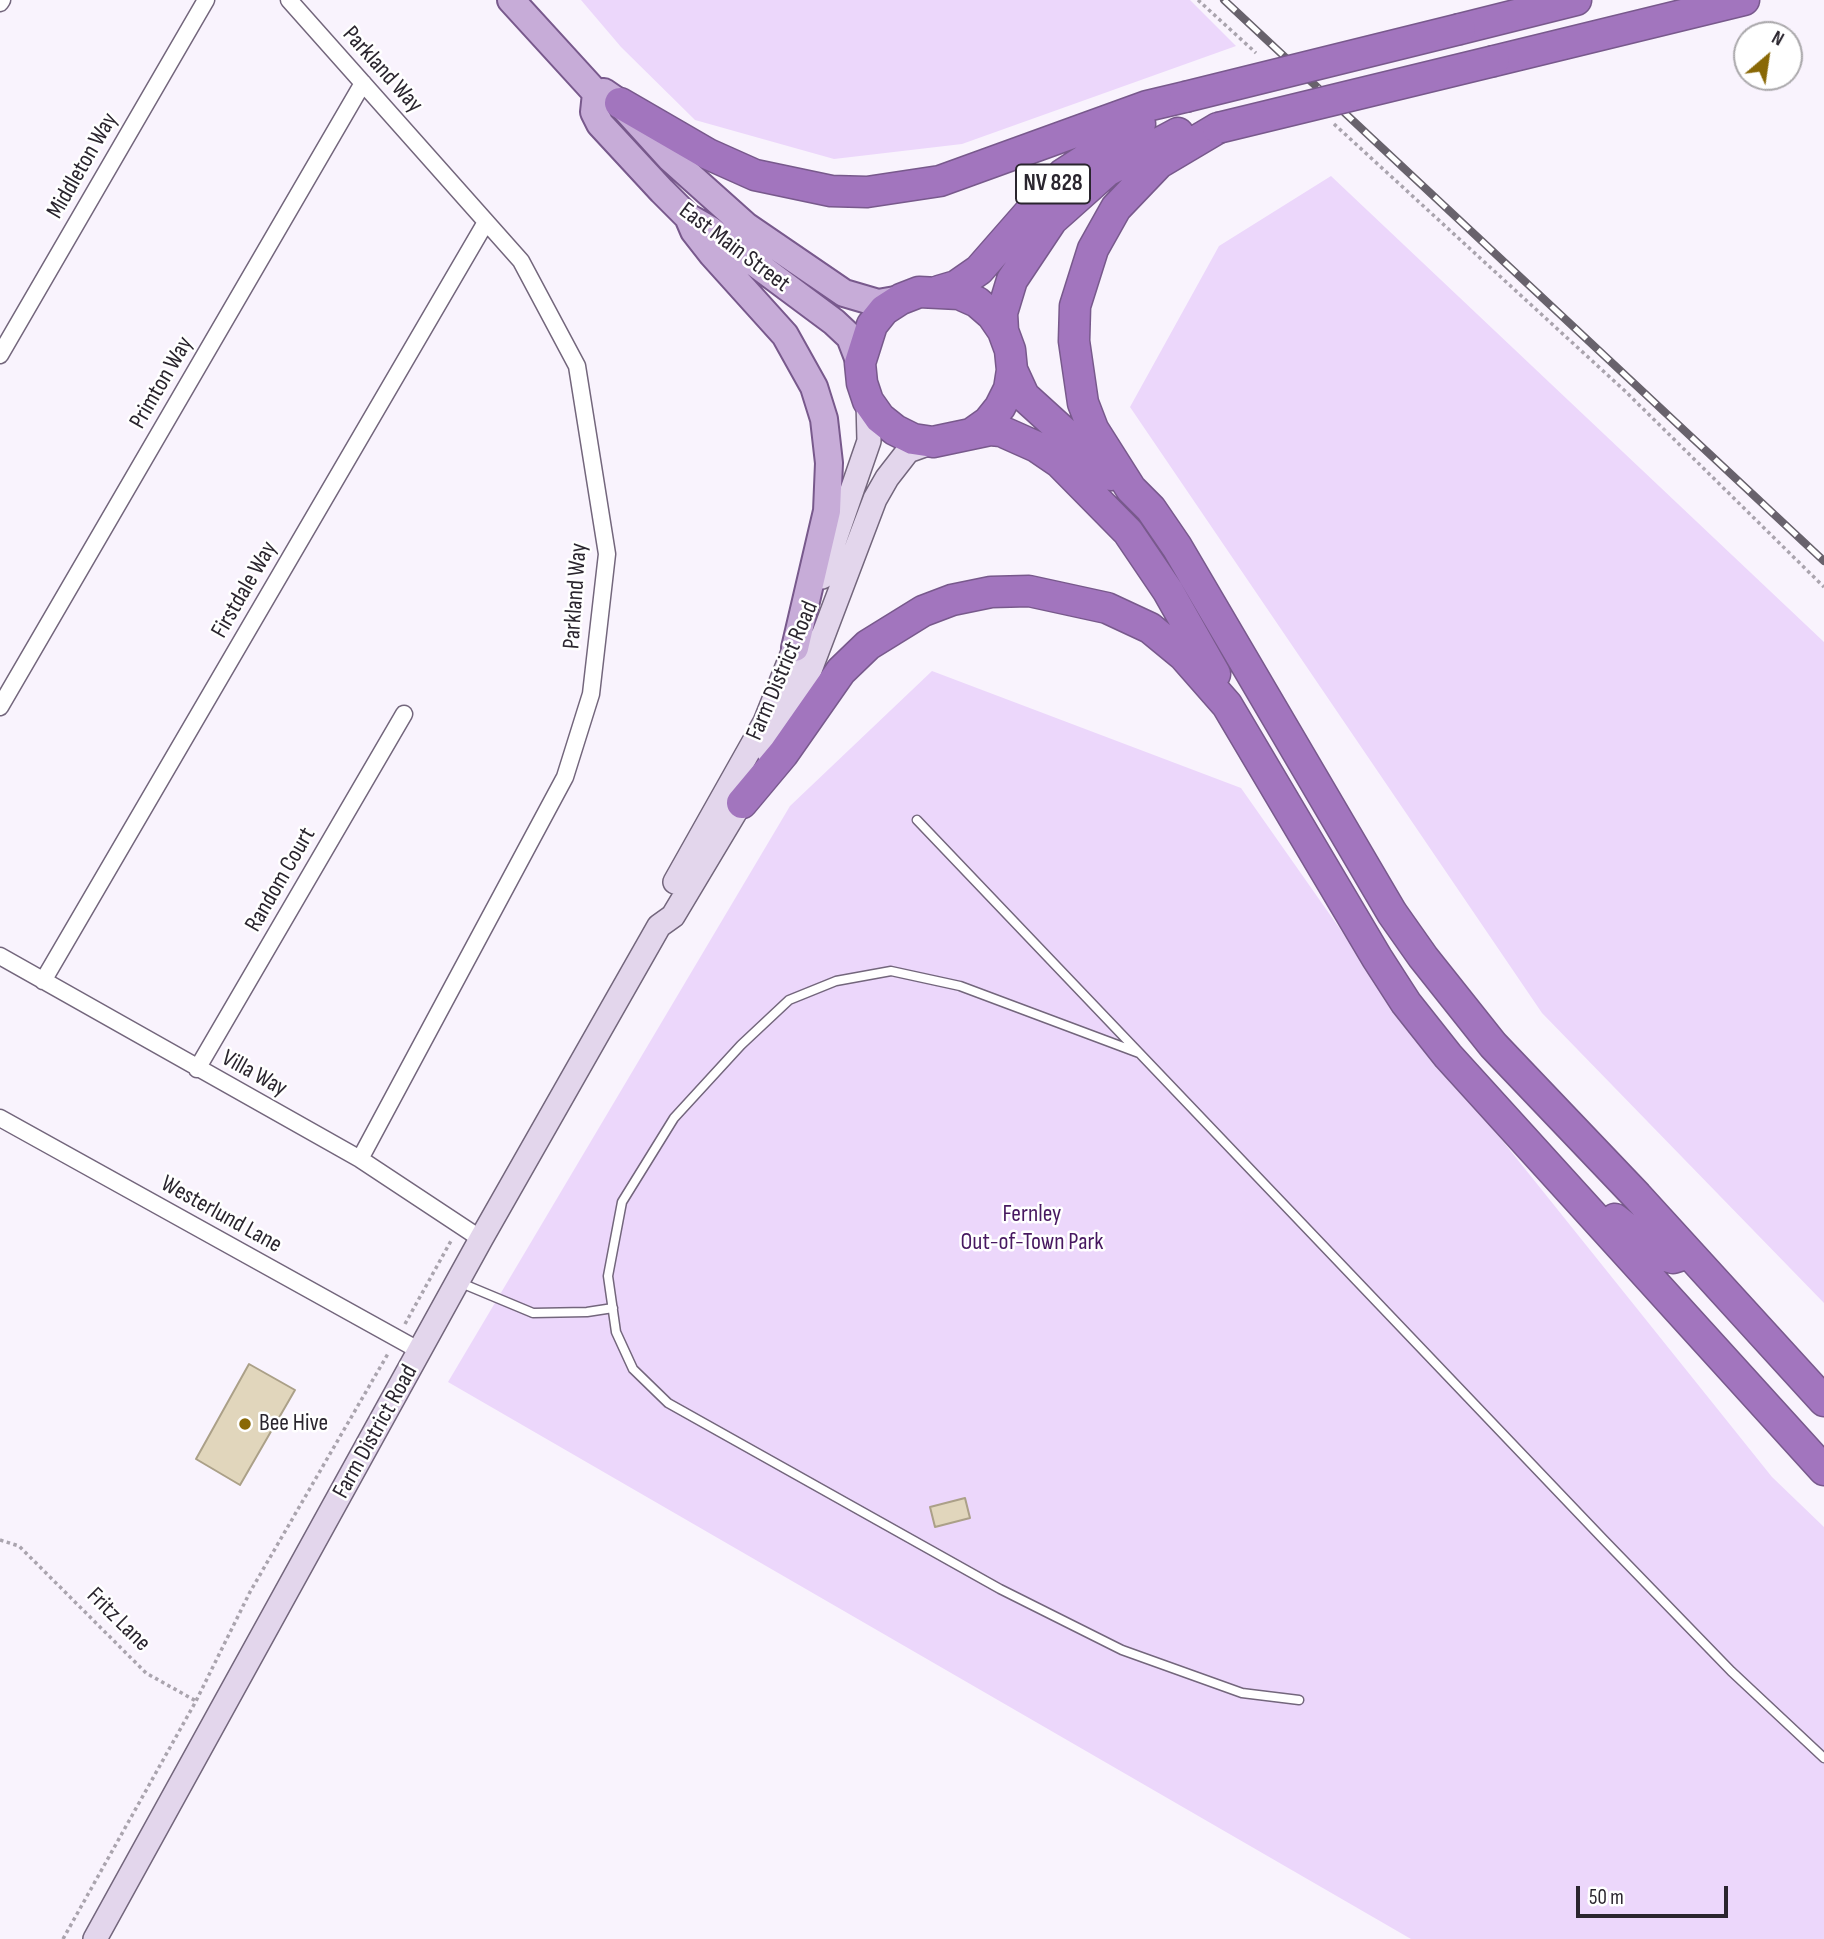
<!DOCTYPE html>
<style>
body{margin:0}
#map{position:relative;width:1824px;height:1939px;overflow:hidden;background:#f9f3fd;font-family:"Sofia Sans Condensed",sans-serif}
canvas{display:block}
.north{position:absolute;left:1733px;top:21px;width:70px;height:70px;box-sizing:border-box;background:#fff;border:2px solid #aaa8ab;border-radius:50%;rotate:29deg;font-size:19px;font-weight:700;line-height:28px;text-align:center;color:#2a252e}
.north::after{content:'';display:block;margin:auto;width:24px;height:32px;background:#896806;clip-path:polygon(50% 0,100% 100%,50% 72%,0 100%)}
.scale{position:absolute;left:1576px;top:1886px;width:152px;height:32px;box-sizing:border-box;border:4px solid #2a252e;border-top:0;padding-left:9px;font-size:21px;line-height:24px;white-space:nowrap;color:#2a252e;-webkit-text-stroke:5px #fff;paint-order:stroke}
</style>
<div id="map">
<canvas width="1824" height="1939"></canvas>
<div class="north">N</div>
<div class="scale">50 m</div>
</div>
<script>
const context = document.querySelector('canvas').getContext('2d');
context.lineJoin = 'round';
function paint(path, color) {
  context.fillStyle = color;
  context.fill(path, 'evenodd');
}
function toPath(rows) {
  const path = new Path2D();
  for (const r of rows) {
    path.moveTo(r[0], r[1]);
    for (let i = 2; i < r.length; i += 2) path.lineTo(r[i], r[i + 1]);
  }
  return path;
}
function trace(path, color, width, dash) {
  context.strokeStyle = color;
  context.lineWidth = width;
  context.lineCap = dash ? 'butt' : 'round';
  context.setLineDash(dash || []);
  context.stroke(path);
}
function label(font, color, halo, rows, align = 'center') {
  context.font = font + ' "Sofia Sans Condensed",sans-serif';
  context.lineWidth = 5;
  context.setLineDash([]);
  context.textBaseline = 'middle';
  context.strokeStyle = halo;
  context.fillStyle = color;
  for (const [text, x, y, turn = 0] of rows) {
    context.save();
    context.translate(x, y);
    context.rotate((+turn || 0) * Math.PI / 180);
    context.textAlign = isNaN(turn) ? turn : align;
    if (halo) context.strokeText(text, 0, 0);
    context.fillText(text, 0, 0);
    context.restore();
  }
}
const green = toPath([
 [581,0,1190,0,1236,46,962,144,834,159,695,120,621,47],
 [1331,176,1824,642,1824,1303,1542,1013,1130,407,1219,246],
 [932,671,1241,788,1392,1003,1772,1477,1824,1527,1824,1939,1411,1939,448,1382,790,806]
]);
const building = toPath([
 [249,1364,295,1390,240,1485,196,1459,249,1364],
 [965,1498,970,1518,935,1527,930,1507,965,1498]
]);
const path = toPath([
 [1198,0,1256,53],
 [1334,124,1625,391,1824,587],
 [405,1324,452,1239],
 [0,1540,19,1546,146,1673,196,1701],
 [63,1939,196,1701,250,1592,389,1352]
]);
const lane = toPath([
 [917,820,1604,1540,1731,1671,1824,1758],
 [1139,1053,960,986,891,971,836,981,789,1000,741,1045,674,1118,622,1202,608,1276,616,1332,633,1369,668,1403,1000,1589,1122,1650,1242,1693,1299,1700],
 [461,1283,533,1313,587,1312,613,1308]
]);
const street = toPath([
 [289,0,521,261,577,366,607,554,591,694,565,777,360,1159],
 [0,3,2,0],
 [0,355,206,0],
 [0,707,363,83],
 [0,956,360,1159,481,1239],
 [43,981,486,222],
 [197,1069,404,714],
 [0,1118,420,1351]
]);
const secondary = toPath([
 [822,577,869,441,868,401],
 [769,753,807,678,875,499,887,478,908,451,933,442],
 [675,882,765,722,801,632],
 [95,1939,481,1239,659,926,673,916,749,789]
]);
const primary = toPath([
 [511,0,596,93,604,92,620,103,670,158,746,226,844,293,878,303,901,299],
 [596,93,594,112,600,124,662,191,688,217,709,229,834,322,850,337,860,363],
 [688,217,694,231,712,254,785,335,814,387,824,419,829,463,827,511,795,648]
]);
const highway = toPath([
 [1460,29,1576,0],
 [1494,61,1744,0],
 [620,103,708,154,755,175,831,191,867,192,940,181,1147,106,1185,97],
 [1218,128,1159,163,1116,208,1093,249,1075,306,1074,341,1083,403,1093,429,1131,489,1151,509,1177,547,1392,913,1423,957,1493,1045,1637,1196,1824,1401],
 [939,291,956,286,979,270,1063,174,1140,124],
 [1003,331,1002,313,1012,280,1052,220,1107,171,1178,133],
 [971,434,988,422,1000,407,1009,389,1012,370],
 [1111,475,1024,396,1012,370,1010,350,1003,331,992,315,977,302,959,294,919,292,901,299,884,310,872,325,860,363,862,383,868,401,880,418,895,430,913,439,933,442,990,430,1001,431,1037,447,1059,462,1128,532,1168,591,1215,674],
 [742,803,783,754,841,671,868,645,923,611,952,600,991,592,1029,591,1107,608,1150,628,1184,656,1227,705,1377,958,1406,1003,1448,1056,1824,1470],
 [1615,1219,1659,1254,1673,1258,1689,1253]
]);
const rail = toPath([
 [1224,0,1824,561]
]);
const highwayBridge = toPath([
 [1185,97,1460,29],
 [1218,128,1494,61]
]);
const markers = [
 [245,1424,7,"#896806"]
];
const shields = [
 [1053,184,74]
];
const shieldNames = [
 ["NV 828",1053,184]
];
const streetNames = [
 ["Parkland Way",382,70,48],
 ["Middleton Way",83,166,-60],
 ["East Main Street",734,248,37],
 ["Primton Way",162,383,-60],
 ["Firstdale Way",245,590,-60],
 ["Parkland Way",576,596,-86],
 ["Farm District Road",783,671,-67],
 ["Random Court",281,880,-60],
 ["Villa Way",254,1074,29],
 ["Westerlund Lane",221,1215,29],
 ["Farm District Road",376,1432,-61],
 ["Fritz Lane",118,1620,45]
];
const parkNames = [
 ["Fernley",1032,1215],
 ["Out-of-Town Park",1032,1243]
];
const poiNames = [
 ["Bee Hive",259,1424]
];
paint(green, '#ecd7fb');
paint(building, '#e1d6bc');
trace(building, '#aba088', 2);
trace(lane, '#73667c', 11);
trace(street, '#73667c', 19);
trace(secondary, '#73667c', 26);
trace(primary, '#78598c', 30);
trace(highway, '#78598c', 33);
trace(path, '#aaa4ae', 3.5, [3.5, 3.5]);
trace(lane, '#fff', 8);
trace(street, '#fff', 16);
trace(secondary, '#e3d6ec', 23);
trace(primary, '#c7acd8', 26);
trace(highway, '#a275be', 30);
trace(rail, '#68626c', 8);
trace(rail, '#fff', 5, [16]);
trace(highwayBridge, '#78598c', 33, []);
trace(highwayBridge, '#a275be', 30);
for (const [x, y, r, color] of markers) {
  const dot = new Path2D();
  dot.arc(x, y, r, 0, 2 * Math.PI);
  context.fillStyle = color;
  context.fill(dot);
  trace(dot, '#fff', 2.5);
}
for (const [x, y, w] of shields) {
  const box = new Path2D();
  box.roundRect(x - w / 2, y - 19.5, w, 39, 5);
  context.fillStyle = '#fff';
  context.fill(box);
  trace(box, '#2a252e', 2);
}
label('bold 23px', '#2a252e', null, shieldNames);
label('24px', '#2a252e', '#fff', streetNames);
label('24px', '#471860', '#fff', parkNames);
label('24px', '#2a252e', '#fff', poiNames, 'left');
</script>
